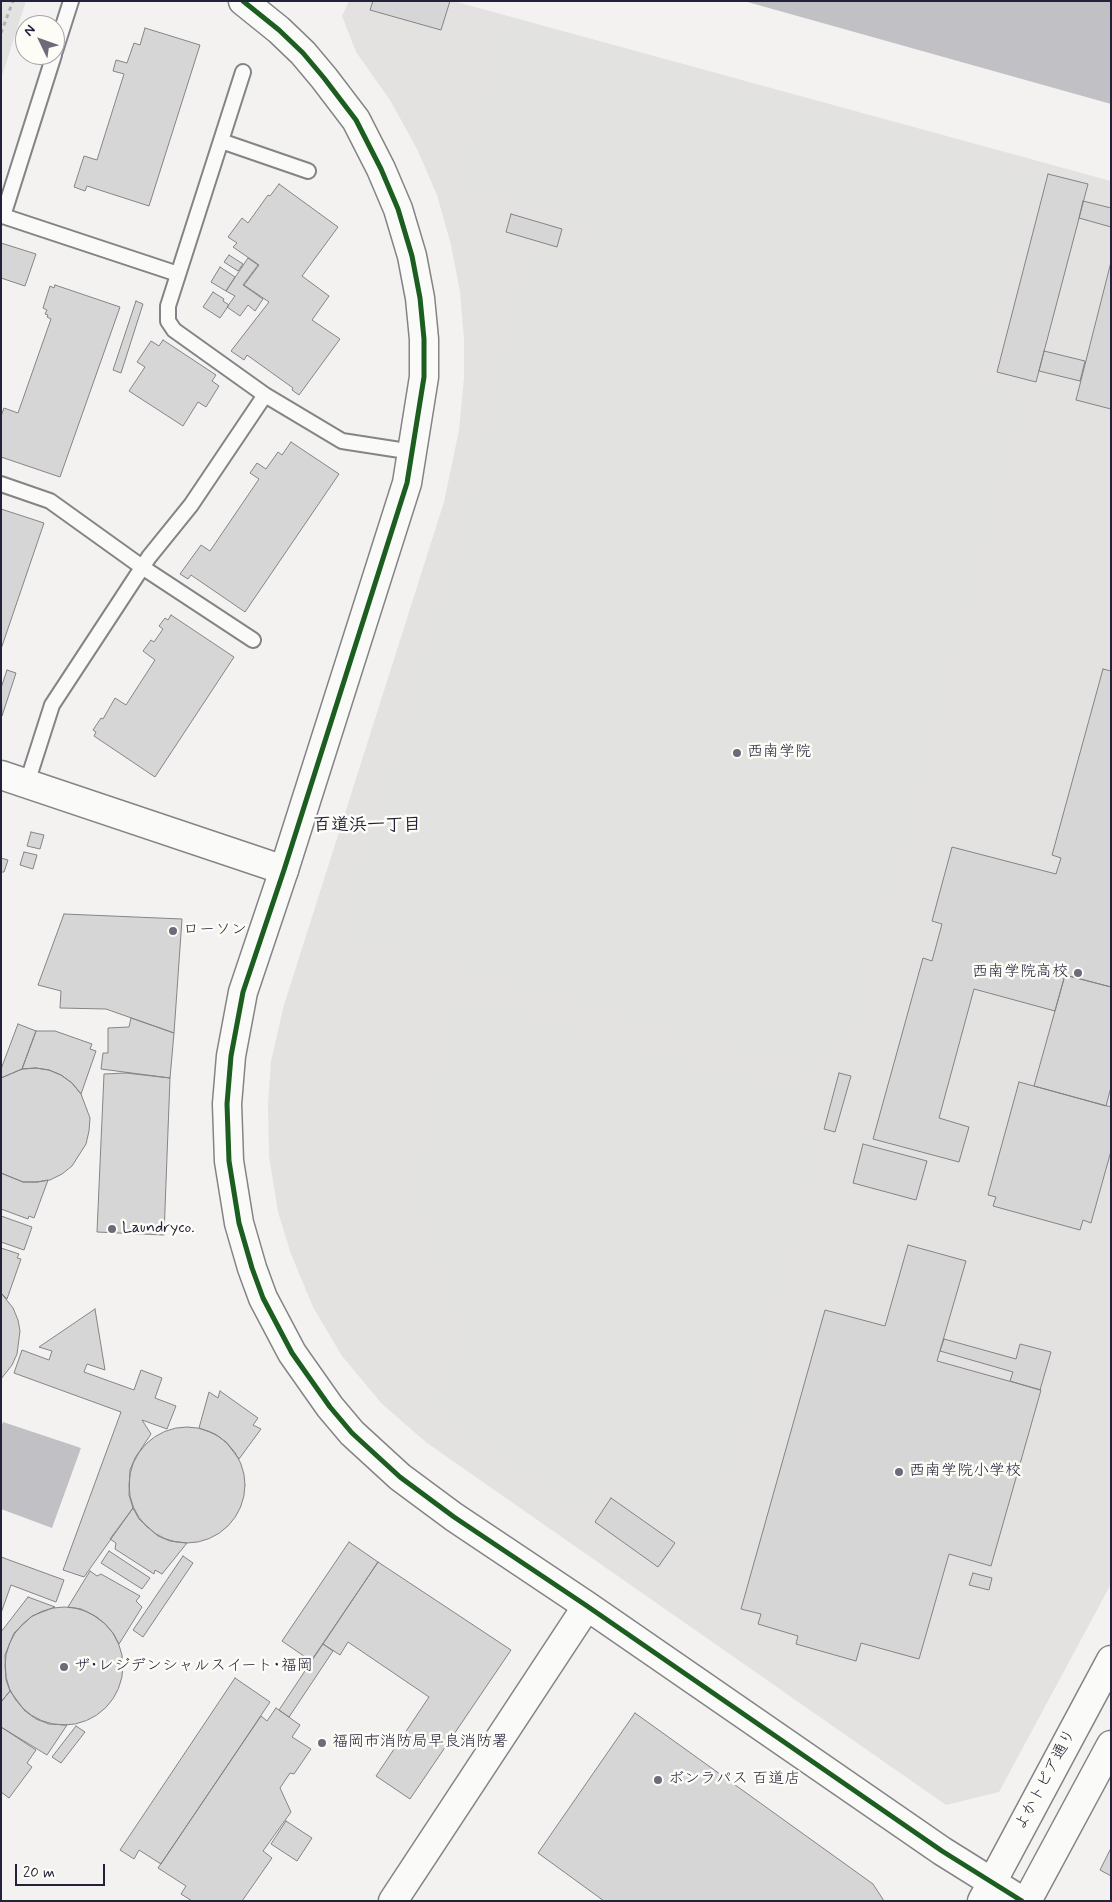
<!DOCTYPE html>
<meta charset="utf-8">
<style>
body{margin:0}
#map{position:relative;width:1112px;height:1902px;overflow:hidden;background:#f3f2f0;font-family:Mynerve,sans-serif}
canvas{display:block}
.frame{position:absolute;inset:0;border:2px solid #22223b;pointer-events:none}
.north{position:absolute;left:15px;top:15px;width:50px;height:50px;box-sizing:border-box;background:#fdfcf7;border:1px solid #a5a5ac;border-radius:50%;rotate:312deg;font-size:14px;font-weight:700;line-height:20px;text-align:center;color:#22223b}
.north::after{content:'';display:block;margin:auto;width:18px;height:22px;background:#6b6b7a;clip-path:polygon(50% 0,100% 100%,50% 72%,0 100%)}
.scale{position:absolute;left:15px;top:1864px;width:90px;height:22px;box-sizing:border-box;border:2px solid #22223b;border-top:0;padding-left:6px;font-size:15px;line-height:18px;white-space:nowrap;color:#22223b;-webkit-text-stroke:4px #fdfcf7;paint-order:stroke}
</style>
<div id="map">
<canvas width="1112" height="1902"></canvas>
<div class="frame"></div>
<div class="north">N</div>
<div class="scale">20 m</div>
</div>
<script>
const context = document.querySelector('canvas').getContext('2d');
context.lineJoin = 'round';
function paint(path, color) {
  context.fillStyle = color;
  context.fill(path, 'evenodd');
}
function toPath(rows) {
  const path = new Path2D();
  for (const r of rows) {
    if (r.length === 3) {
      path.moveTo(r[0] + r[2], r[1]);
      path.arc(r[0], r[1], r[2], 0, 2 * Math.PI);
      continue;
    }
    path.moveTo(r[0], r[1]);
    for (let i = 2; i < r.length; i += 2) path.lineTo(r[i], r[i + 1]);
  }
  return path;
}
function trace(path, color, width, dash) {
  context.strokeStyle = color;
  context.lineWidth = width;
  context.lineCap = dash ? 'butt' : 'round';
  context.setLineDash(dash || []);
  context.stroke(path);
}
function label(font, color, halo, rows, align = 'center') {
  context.font = font + ' Mynerve,"Klee One",sans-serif';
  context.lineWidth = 5;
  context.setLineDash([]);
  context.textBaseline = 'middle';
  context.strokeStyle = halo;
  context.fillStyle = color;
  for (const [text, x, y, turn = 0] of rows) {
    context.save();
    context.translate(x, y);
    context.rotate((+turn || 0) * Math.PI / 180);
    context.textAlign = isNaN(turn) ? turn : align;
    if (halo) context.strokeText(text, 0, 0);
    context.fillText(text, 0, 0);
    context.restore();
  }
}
const built = toPath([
 [349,1,453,1,1111,181,1111,1584,999,1792,946,1805,427,1443,382,1404,342,1356,313,1307,291,1254,278,1212,269,1156,268,1104,271,1061,284,1005,444,502,459,430,464,378,464,339,460,292,451,245,437,195,418,151,390,100,356,52,342,16]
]);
const green = toPath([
 [1,1,26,1,1,79],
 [509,20,1039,175,978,380,1024,396,851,1035,831,1030,818,1071,340,934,463,538,524,269,598,227,460,186],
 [457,995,808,1098,798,1135,821,1142,706,1549,599,1481,583,1509,428,1404,465,1346,414,1192]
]);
const water = toPath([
 [744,1,1111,1,1111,104],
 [3,1422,81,1448,52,1528,1,1509,1,1428]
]);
const building = toPath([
 [373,1,450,1,441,30,370,10,373,1],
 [145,28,200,45,149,206,87,186,85,191,74,187,84,156,97,160,124,74,113,71,116,60,127,63,134,43,140,45,145,28],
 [1048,174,1088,184,1036,382,997,372,1048,174],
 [279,184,338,227,302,276,329,296,312,320,340,339,299,395,292,390,293,388,247,355,244,360,231,351,269,302,244,285,259,265,233,247,237,243,228,237,242,218,248,223,268,195,270,196,279,184],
 [1083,201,1111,208,1111,227,1079,218,1083,201],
 [511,214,562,229,557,247,506,232,511,214],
 [1,243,36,254,25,286,1,278,1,243],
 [229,255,243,264,238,271,224,262,229,255],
 [248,258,258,265,243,285,263,299,255,311,248,305,240,316,227,307,235,296,226,291,248,258],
 [1111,262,1111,409,1076,400,1111,262],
 [220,267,235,277,226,291,211,282,220,267],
 [55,285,120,307,60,477,1,457,1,416,4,408,18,413,51,319,47,317,48,315,45,314,47,310,43,308,50,286,54,288,55,285],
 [213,292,224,299,223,301,229,305,220,318,203,307,213,292],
 [136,301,143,304,121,373,113,370,136,301],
 [163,340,216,375,212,381,219,386,206,407,198,402,183,426,129,391,145,367,137,362,151,341,159,346,163,340],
 [1044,351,1085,361,1080,381,1039,371,1044,351],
 [291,442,339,474,245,612,191,575,188,579,180,574,201,545,210,551,259,479,250,473,257,463,266,469,278,452,282,455,291,442],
 [1,509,44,523,1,649,1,509],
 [171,615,234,657,155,777,94,736,96,732,93,730,101,718,103,719,115,698,126,705,155,660,143,651,151,640,154,642,163,629,159,626,165,618,168,620,171,615],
 [1103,669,1111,671,1111,987,1065,975,1055,1011,974,989,939,1118,969,1127,959,1162,873,1139,923,958,932,961,942,924,932,921,952,847,1056,874,1061,858,1052,855,1103,669],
 [7,670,16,673,2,716,1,688,7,670],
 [31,832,44,835,40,849,27,846,31,832],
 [24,852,37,855,33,869,20,865,24,852],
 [1,858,8,860,4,872,1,872,1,858],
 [64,914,182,919,174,1033,106,1009,60,1008,61,991,38,985,64,914],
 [1065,975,1111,987,1111,1087,1106,1106,1034,1086,1065,975],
 [131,1018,174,1033,170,1078,101,1069,103,1053,108,1053,108,1028,129,1027,131,1018],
 [18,1024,36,1031,22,1069,1,1078,1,1069,18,1024],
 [36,1031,55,1031,92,1044,90,1049,96,1051,81,1094,72,1083,61,1075,49,1070,36,1068,22,1069,36,1031],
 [36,1068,49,1070,61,1075,72,1083,81,1094,90,1118,89,1131,86,1144,72,1166,62,1174,50,1180,37,1182,23,1182,1,1173,1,1078,22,1069,36,1068],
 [126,1073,170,1078,164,1235,97,1232,104,1074,126,1073],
 [839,1073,851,1076,835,1132,824,1129,839,1073],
 [1019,1082,1111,1107,1111,1151,1091,1223,1083,1220,1080,1230,993,1206,996,1197,988,1195,1019,1082],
 [863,1144,927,1161,916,1200,853,1183,863,1144],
 [1,1173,23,1182,37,1182,48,1180,34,1218,29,1216,28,1219,1,1209,1,1173],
 [1,1216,32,1227,24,1250,1,1242,1,1216],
 [908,1245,966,1261,937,1361,1041,1390,991,1566,949,1554,919,1659,861,1643,856,1661,796,1644,798,1636,758,1624,761,1614,741,1609,825,1310,885,1326,908,1245],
 [1,1248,19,1254,17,1258,21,1259,7,1299,1,1293,1,1248],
 [1,1293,13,1308,18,1320,20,1331,17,1354,12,1365,1,1379,1,1293],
 [95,1309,105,1370,87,1364,84,1372,134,1390,141,1370,162,1378,155,1398,176,1406,167,1429,142,1420,151,1434,135,1458,130,1470,129,1495,133,1508,84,1577,63,1570,121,1412,14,1373,22,1350,49,1360,52,1351,39,1347,95,1309],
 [944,1339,1016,1359,1020,1344,1051,1352,1040,1390,1010,1381,1013,1372,940,1351,944,1339],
 [220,1391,258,1418,253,1425,261,1429,239,1459,226,1442,215,1434,199,1428,209,1392,218,1398,220,1391],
 [187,1485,58],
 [611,1498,675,1543,658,1567,595,1522,611,1498],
 [133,1508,139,1519,158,1536,170,1541,187,1543,162,1574,155,1570,154,1574,115,1549,116,1543,110,1539,133,1508],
 [349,1542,378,1562,311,1661,282,1641,349,1542],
 [109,1551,150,1578,142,1589,101,1563,109,1551],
 [183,1556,193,1563,143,1637,133,1630,183,1556],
 [1,1557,64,1580,56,1602,11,1585,1,1613,1,1557],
 [378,1562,511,1650,410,1799,376,1776,429,1697,348,1642,340,1655,323,1644,378,1562],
 [90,1571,97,1576,101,1574,140,1596,136,1601,142,1607,119,1644,113,1633,104,1623,93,1615,81,1609,68,1607,90,1571],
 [973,1573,992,1578,989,1590,969,1585,973,1573],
 [28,1597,55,1607,32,1616,14,1633,5,1655,6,1680,10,1691,1,1702,1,1632,28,1597],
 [64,1666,59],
 [323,1644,333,1651,289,1717,279,1710,323,1644],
 [235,1678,270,1702,161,1864,139,1850,134,1859,120,1850,235,1678],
 [10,1691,25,1711,36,1719,49,1724,67,1725,47,1755,1,1727,1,1702,10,1691],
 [276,1708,300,1725,292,1737,311,1749,294,1774,290,1773,280,1788,291,1812,263,1851,272,1858,242,1901,192,1901,181,1894,186,1886,158,1868,261,1716,267,1721,276,1708],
 [635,1713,873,1884,884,1901,604,1901,538,1853,635,1713],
 [76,1726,85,1732,61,1763,52,1757,76,1726],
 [1,1727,36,1750,27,1763,32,1767,9,1798,1,1792,1,1727],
 [286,1821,312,1838,297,1861,271,1844,286,1821],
 [1111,1848,1111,1876,1100,1870,1111,1848]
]);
const path = toPath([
 [1,33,13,1]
]);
const service = toPath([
 [55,51,71,1],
 [54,55,3,216,178,274],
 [243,72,168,306,168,321,174,330,265,395,342,441,413,452],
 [221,141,308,171],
 [1,484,50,501,142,567,253,640],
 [27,783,52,705,149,557,191,505,265,395]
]);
const minor = toPath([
 [1,775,284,870]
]);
const tertiary = toPath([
 [243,1,279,30,303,53,324,78,356,120,381,169,398,209,412,256,420,298,424,339,424,377,407,483,284,870,243,992,231,1056,227,1104,229,1161,239,1223,252,1268,263,1298,292,1353,330,1407,352,1433,400,1477,454,1517,587,1606,942,1851,1022,1901],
 [393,1901,587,1606],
 [982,1901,1111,1660],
 [1027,1901,1111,1745]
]);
const cycleway = toPath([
 [243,1,279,30,303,53,324,78,356,120,381,169,398,209,412,256,420,298,424,339,424,377,407,483,284,870,243,992,231,1056,227,1104,229,1161,239,1223,252,1268,263,1298,292,1353,330,1407,352,1433,400,1477,454,1517,587,1606,942,1851,1022,1901]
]);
const markers = [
 [737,753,5,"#6b6b7a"],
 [173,931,5,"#6b6b7a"],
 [1078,973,5,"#6b6b7a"],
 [112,1229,5,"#6b6b7a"],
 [899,1472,5,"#6b6b7a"],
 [64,1667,5,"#6b6b7a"],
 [322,1743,5,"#6b6b7a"],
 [658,1780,5,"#6b6b7a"]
];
const poiNames = [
 ["西南学院",747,753],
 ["ローソン",183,931],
 ["西南学院高校",1068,973,"right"],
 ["Laundryco.",122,1229],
 ["西南学院小学校",909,1472],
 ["ザ･レジデンシャルスイート･福岡",74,1667],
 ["福岡市消防局早良消防署",332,1743],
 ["ボンラパス 百道店",668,1780]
];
const streetNames = [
 ["よかトピア通り",1046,1780,-62]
];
const neighbourhoodNames = [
 ["百道浜一丁目",367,826]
];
paint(built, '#e3e2e1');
paint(green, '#e2e2e1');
paint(water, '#c1c1c5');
paint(building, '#d7d6d6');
trace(building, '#848488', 1);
trace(service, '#848488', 18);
trace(minor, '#848488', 31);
trace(tertiary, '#848488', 31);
trace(path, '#b2b2b4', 3, [4, 4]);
trace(service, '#fafaf8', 14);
trace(minor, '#fafaf8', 28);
trace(tertiary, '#fafaf8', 28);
trace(cycleway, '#1b5e20', 5);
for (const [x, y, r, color] of markers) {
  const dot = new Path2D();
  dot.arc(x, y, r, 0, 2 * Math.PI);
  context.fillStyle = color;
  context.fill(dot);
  trace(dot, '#fdfcf7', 2);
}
label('16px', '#22223b', '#fdfcf7', poiNames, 'left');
label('16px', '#22223b', '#fdfcf7', streetNames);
label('bold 18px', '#22223b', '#fdfcf7', neighbourhoodNames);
</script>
